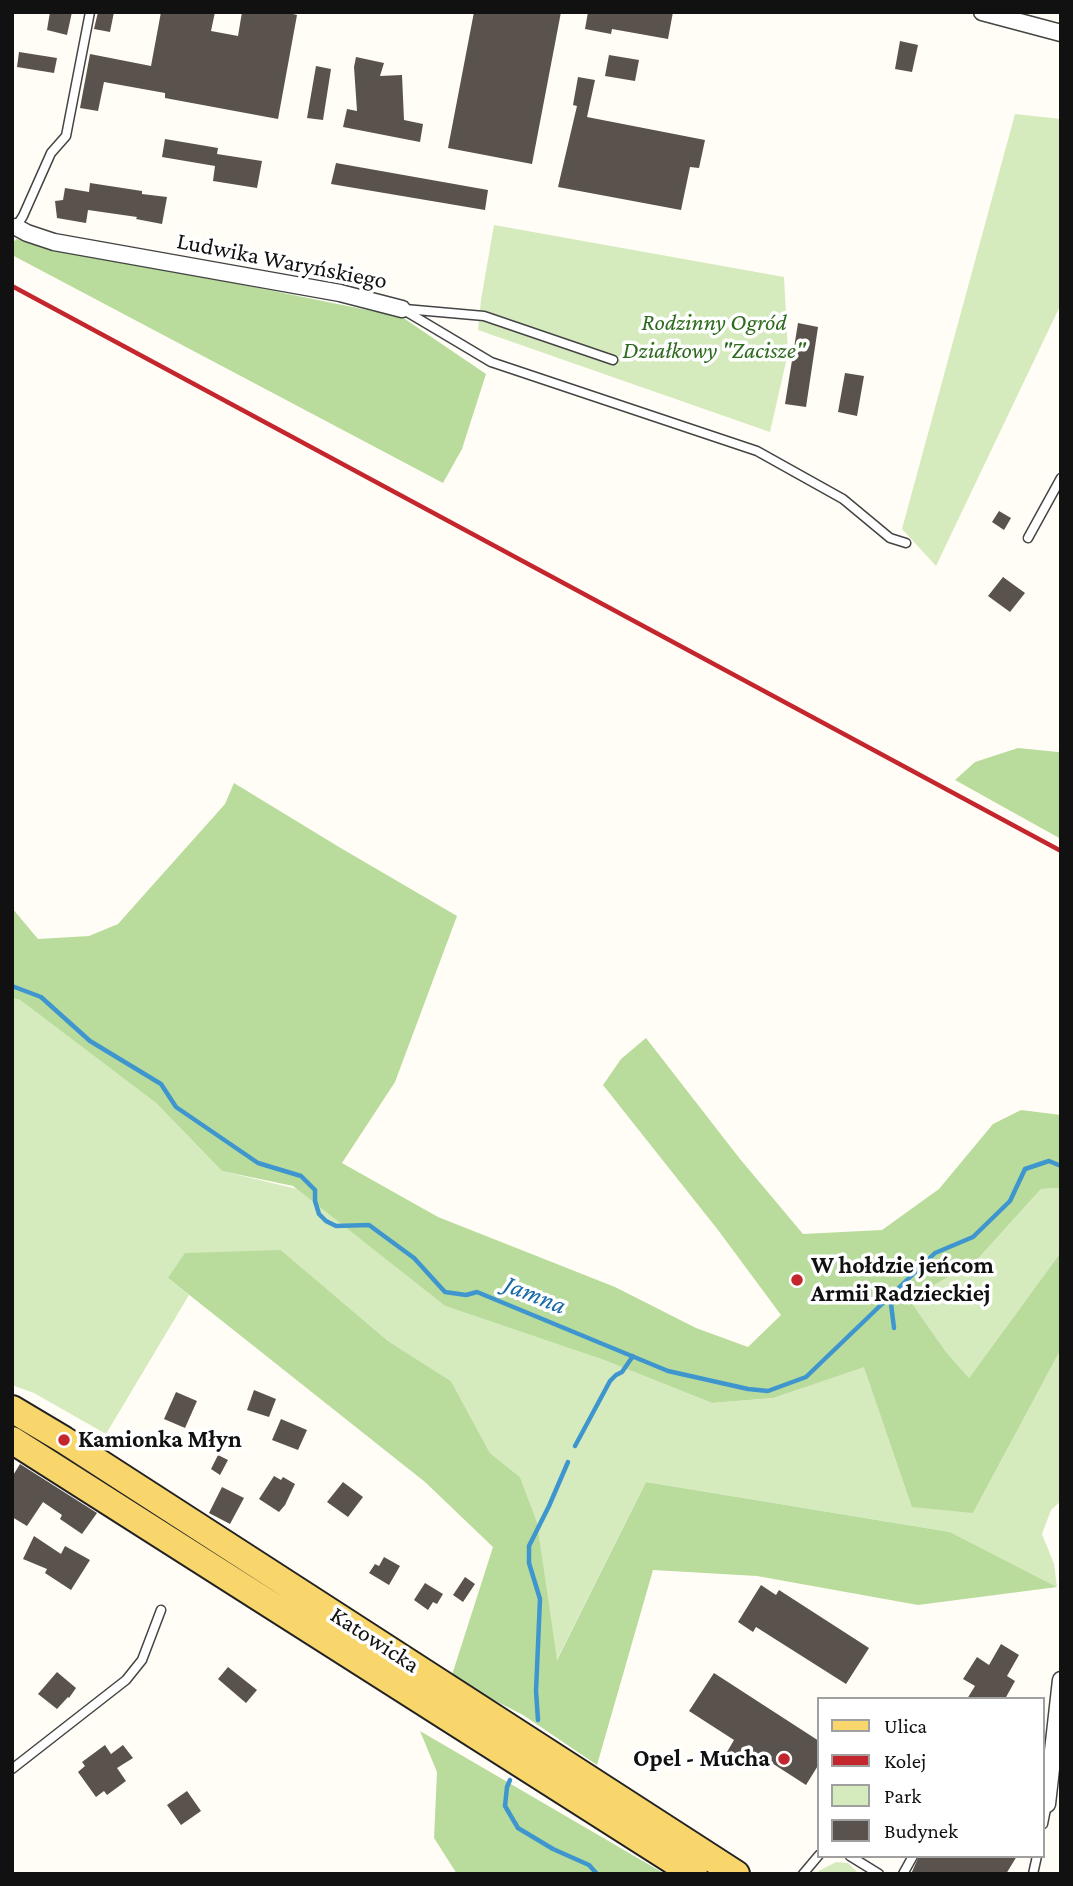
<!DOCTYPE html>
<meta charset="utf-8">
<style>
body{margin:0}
#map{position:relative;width:1073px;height:1886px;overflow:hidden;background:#fffdf5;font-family:"Crimson Pro",serif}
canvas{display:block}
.frame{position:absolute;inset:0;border:14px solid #111;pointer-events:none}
.legend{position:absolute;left:817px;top:1697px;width:228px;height:161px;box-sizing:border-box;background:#fff;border:2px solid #a0a0a0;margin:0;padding:9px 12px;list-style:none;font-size:21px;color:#111}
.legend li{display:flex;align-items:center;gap:14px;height:35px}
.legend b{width:35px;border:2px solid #a0a0a0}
</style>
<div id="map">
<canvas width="1073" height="1886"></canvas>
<div class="frame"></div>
<ul class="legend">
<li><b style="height:9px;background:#f9d66b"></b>Ulica</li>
<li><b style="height:9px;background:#c4262e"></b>Kolej</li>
<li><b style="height:19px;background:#d5ebbd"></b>Park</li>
<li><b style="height:19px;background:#5a524d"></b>Budynek</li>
</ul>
</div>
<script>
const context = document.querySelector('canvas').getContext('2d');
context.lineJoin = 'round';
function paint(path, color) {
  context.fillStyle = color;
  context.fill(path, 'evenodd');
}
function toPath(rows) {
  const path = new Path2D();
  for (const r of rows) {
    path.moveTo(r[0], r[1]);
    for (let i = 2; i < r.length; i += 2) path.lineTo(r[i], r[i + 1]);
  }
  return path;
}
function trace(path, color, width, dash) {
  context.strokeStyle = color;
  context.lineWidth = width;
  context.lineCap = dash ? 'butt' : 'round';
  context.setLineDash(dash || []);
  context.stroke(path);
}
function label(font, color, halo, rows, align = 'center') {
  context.font = font + ' "Crimson Pro",serif';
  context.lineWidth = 7;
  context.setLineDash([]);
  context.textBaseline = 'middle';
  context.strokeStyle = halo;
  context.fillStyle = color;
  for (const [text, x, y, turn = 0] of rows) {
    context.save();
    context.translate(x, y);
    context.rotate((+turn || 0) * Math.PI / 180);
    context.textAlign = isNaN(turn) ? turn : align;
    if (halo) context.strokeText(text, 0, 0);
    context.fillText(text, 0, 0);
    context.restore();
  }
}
const green = toPath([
 [1015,114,1061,119,1061,304,936,566,902,529],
 [494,225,784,277,788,353,770,432,478,330,481,300],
 [12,998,20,1000,156,1103,222,1171,297,1189,445,1306,604,1360,712,1403,773,1398,864,1366,973,1513,1061,1349,1061,1501,1051,1510,1042,1534,1054,1564,1057,1587,950,1532,646,1482,556,1661,537,1522,520,1477,490,1453,451,1381,388,1341,281,1250,168,1278,189,1295,106,1434,34,1393,12,1385],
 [1061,1188,1061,1252,969,1378,946,1352,909,1299,975,1262,1041,1189],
 [836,1862,848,1863,857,1872,856,1874,813,1874]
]);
const forest = toPath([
 [16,239,402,317,486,374,462,449,443,483,12,255,12,244],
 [1018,748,1058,752,1061,751,1061,839,955,780,975,762],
 [234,783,339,847,457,916,395,1082,342,1163,438,1217,615,1287,696,1328,748,1347,781,1315,718,1230,603,1085,621,1059,646,1038,740,1159,803,1234,882,1230,939,1189,993,1124,1021,1110,1061,1115,1061,1188,1041,1189,975,1262,909,1299,946,1352,969,1378,1061,1252,1061,1349,973,1513,912,1507,864,1367,773,1398,712,1403,604,1360,445,1306,293,1186,222,1171,156,1103,20,1000,12,998,12,908,38,939,89,936,118,924,225,804],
 [281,1250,388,1341,451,1381,490,1453,520,1477,537,1522,557,1660,646,1482,950,1532,1057,1587,918,1605,757,1576,653,1570,597,1765,523,1715,451,1678,493,1547,425,1482,168,1278,185,1253],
 [420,1731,665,1874,457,1874,434,1838,437,1772]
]);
const stream = toPath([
 [12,986,41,997,90,1041,161,1084,176,1107,258,1163,301,1176,315,1190,315,1201,319,1214,326,1221,336,1226,369,1225,414,1258,445,1292,466,1295,477,1292,668,1371,748,1389,768,1391,806,1377,935,1253,973,1237,1010,1201,1025,1169,1049,1161,1061,1166],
 [890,1296,894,1328],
 [575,1446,610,1381,616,1375,622,1372,633,1356],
 [538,1720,536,1691,540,1599,529,1563,529,1546,549,1506,568,1462],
 [510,1780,507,1787,505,1806,518,1828,553,1849,589,1865,597,1874]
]);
const building = toPath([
 [50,12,72,12,67,35,47,30],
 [98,12,114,12,110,32,94,29],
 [161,12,215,12,211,31,238,36,242,12,285,12,297,15,278,119,165,98,165,93,104,82,98,111,80,108,90,54,151,66],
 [474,12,561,12,532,164,448,148],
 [588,12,673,12,668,39,612,29,611,34,585,29],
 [900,41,918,45,912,72,895,69],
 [19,52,57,58,54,73,17,67],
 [609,55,639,60,635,81,605,76],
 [356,57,384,63,380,76,402,75,404,120,423,124,420,142,343,127,347,109,357,111,354,67],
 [316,66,331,69,323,120,307,118],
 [578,77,595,80,587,117,705,140,699,168,690,167,681,210,558,187,577,106,573,105],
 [165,139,218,148,217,154,262,161,257,188,213,181,215,166,162,157],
 [336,163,488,190,485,210,331,184],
 [90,183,142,191,142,194,167,197,162,224,136,219,137,217,88,210,86,223,57,218,55,201,63,200,65,188,89,192],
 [798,323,818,327,806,407,785,404],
 [845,373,864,376,857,416,838,412],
 [999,511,1011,518,1004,530,992,522],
 [1003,577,1025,593,1010,612,988,596],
 [254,1390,276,1399,269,1417,247,1410],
 [176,1392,197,1401,185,1428,164,1419],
 [281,1419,307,1430,298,1450,272,1440],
 [218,1455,228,1460,220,1475,211,1469],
 [20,1464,97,1513,82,1534,60,1519,62,1515,43,1502,27,1526,12,1517,12,1477],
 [274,1476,281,1480,283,1477,295,1484,285,1505,279,1512,259,1499],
 [343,1482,363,1497,348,1517,327,1502],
 [222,1487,244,1498,230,1524,209,1513],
 [34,1536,61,1554,65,1546,90,1560,71,1590,45,1573,47,1569,23,1559],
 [384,1557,400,1566,389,1585,369,1573,375,1564,379,1566],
 [465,1577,475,1584,463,1602,453,1595],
 [425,1583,443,1594,437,1604,433,1602,428,1610,414,1600],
 [761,1585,776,1595,779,1590,869,1648,846,1684,756,1627,753,1632,738,1622],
 [1001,1644,1019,1655,1007,1676,1015,1681,1005,1699,967,1699,975,1686,963,1679,977,1657,989,1665],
 [228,1667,257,1690,246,1703,218,1679],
 [57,1672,76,1688,69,1698,68,1697,57,1709,38,1694],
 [714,1673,819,1741,819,1764,806,1785,761,1756,753,1768,727,1752,734,1740,689,1711],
 [105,1745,111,1754,123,1745,133,1758,117,1768,126,1781,107,1795,104,1791,96,1797,78,1772,85,1766,82,1762],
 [187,1791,201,1811,181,1825,167,1805],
 [919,1856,1017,1856,1006,1874,911,1874]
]);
const lane = toPath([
 [16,227,23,216,51,153,66,136,90,12],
 [402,309,491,362,757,451,843,499,890,538,906,543],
 [405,309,484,316,613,360],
 [1028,538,1061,478],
 [12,1769,126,1680,142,1660,161,1610],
 [1043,1824,1047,1804],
 [850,1856,879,1874],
 [803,1874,819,1855],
 [903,1874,913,1856],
 [1033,1874,1037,1856]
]);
const street = toPath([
 [982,12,1061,33],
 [16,227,27,233,54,242,340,293,402,309],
 [1043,1801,1047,1804,1061,1680]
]);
const primary = toPath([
 [12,1409,64,1440,736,1874],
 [12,1440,694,1874]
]);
const rail = toPath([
 [12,286,1061,851]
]);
const markers = [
 [797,1280,7,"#c4262e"],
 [64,1440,7,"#c4262e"],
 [784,1759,7,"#c4262e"]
];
const streetNames = [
 ["Ludwika Waryńskiego",282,261,11],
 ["Katowicka",375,1640,33]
];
const parkNames = [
 ["Rodzinny Ogród",714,323],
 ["Działkowy \"Zacisze\"",714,351]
];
const poiNames = [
 ["W hołdzie jeńcom",811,1266],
 ["Armii Radzieckiej",811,1294],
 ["Kamionka Młyn",78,1440],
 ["Opel - Mucha",770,1759,"right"]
];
const waterNames = [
 ["Jamna",535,1295,22]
];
paint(green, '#d5ebbd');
paint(forest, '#b9dc9c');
trace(stream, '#3f96cf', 4.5);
paint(building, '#5a524d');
trace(lane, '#444', 11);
trace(street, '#444', 19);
trace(primary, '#222', 30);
trace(lane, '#fff', 8);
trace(street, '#fff', 16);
trace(primary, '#f9d66b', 26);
trace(rail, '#c4262e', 4.5);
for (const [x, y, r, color] of markers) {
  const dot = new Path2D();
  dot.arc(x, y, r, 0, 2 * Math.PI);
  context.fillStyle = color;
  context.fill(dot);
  trace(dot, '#fff', 2.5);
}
label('24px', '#111', '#fff', streetNames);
label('italic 24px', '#2f6b1f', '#fff', parkNames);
label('bold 24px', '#111', '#fff', poiNames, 'left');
label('italic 26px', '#1768a6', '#fff', waterNames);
</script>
